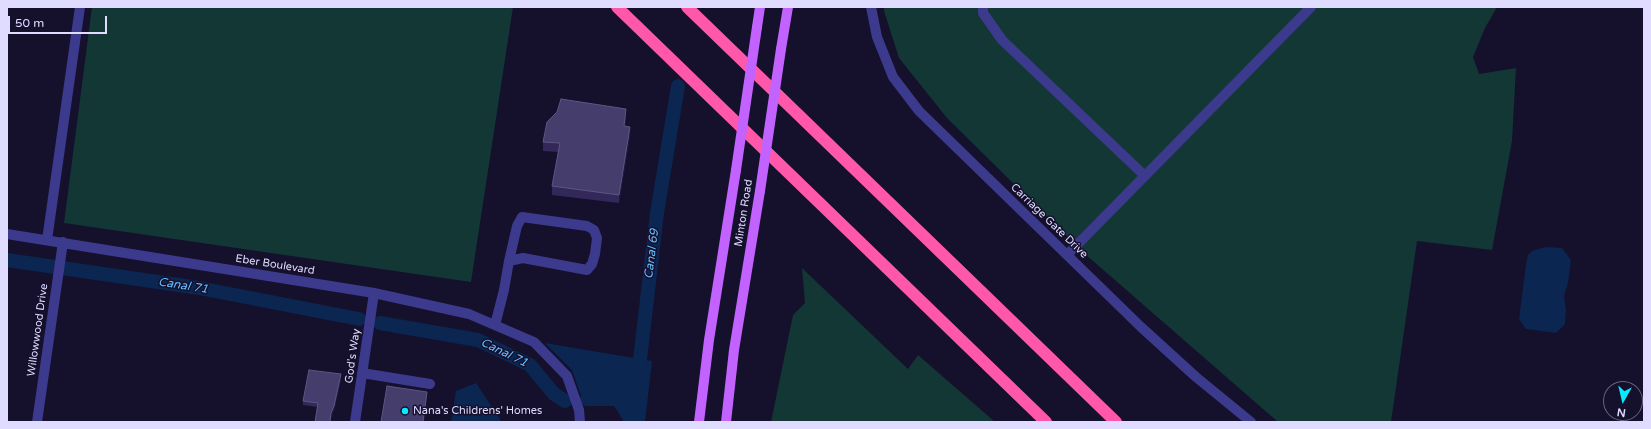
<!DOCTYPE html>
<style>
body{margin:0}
#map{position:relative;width:1651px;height:429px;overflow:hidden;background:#15102c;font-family:"Varela Round",sans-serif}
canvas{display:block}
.frame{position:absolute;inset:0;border:8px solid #dfdcff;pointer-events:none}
.north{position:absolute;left:1603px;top:381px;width:40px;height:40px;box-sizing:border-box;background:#15102c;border:1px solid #666280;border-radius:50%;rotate:188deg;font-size:11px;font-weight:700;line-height:16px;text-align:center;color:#dfdcff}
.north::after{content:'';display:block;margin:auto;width:14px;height:18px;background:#08eaff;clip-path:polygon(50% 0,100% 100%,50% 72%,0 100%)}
.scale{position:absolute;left:8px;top:16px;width:99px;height:18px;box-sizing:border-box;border:2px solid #dfdcff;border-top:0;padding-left:5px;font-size:12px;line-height:14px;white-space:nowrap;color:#dfdcff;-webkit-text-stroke:3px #15102c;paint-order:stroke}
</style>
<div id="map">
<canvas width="1651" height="429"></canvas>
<div class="frame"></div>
<div class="north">N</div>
<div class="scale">50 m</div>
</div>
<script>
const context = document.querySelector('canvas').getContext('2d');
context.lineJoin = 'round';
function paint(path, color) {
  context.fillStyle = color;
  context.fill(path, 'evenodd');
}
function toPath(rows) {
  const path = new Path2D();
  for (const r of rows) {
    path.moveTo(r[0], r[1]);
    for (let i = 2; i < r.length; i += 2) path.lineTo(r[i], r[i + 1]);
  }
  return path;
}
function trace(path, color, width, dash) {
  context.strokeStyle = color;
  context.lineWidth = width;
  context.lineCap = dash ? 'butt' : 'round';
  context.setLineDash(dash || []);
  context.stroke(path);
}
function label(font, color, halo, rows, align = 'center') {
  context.font = font + ' "Varela Round",sans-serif';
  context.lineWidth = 3;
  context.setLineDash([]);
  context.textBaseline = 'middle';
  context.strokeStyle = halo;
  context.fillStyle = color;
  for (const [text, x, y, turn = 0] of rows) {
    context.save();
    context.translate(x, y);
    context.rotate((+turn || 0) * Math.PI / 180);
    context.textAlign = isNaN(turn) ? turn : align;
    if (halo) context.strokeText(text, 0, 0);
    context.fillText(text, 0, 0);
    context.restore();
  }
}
const green = toPath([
 [92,7,513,7,471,282,64,223],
 [884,7,1497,7,1485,28,1473,57,1479,74,1516,68,1512,141,1492,250,1417,241,1391,422,1278,422,1085,254,947,118,899,58,884,11],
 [802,268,908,369,918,355,995,422,771,422,793,315,805,303]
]);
const water = toPath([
 [1545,247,1562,248,1571,260,1568,283,1564,296,1566,310,1565,324,1556,333,1526,329,1519,319,1526,264,1528,255,1532,251],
 [545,343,652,361,645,422,624,422,617,410,609,401,599,397,584,404,572,370],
 [476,383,502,422,451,422,456,391]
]);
const canal = toPath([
 [7,260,199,288,359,319],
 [380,323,478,340,530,365,554,394,565,401],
 [638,377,657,213,678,86],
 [587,399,622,399]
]);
const minor = toPath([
 [871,7,877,37,893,77,919,111,1141,327,1196,377,1251,422],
 [983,7,983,13,1002,40,1145,176],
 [7,234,374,293,469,314,534,342,567,376,579,410,580,422],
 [47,240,80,7],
 [1067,255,1311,7],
 [495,325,504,290,509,261,517,226,522,217,587,226,594,230,597,238,595,254,592,264,587,270,523,258,509,261],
 [362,373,430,384],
 [37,422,63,242],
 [355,422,374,293]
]);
const major = toPath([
 [757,27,760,7],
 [781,49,788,7],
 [699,422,709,340,736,170],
 [726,422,734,350,760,191]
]);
const highway = toPath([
 [617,7,1046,422],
 [687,7,1116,422]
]);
const majorBridge = toPath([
 [736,170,757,27],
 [760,191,781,49]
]);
const wall = toPath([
 [557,112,626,118,625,126,630,136,619,203,552,195,552,186,558,152,543,151,543,142],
 [341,379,334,411,331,418,330,422,315,422,318,407,303,405,303,401]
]);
const shadedWall = toPath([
 [626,109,626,118,624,135,624,126],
 [630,127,630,136,619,203,619,195],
 [341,374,341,379,334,411,331,418,330,422,331,413],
 [427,392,427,399,424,422,423,422]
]);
const building = toPath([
 [561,99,626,109,624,126,630,127,619,195,552,186,560,143,543,142,547,122,557,112,561,99],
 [309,370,341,374,334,406,331,413,330,422,315,422,318,403,303,401,309,370],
 [387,386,427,392,423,422,381,422,387,386]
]);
const markers = [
 [405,411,4,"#08eaff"]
];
const streetNames = [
 ["Minton Road",744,213,-81],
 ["Carriage Gate Drive",1049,221,44],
 ["Eber Boulevard",275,265,9],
 ["Willowwood Drive",38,330,-82],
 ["God's Way",353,356,-82]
];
const poiNames = [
 ["Nana's Childrens' Homes",413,411]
];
const waterNames = [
 ["Canal 69",652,254,-83],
 ["Canal 71",183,286,9],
 ["Canal 71",504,353,26]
];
paint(green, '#133735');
paint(water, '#0b2651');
trace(canal, '#0b2651', 14);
trace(minor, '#3c3a8d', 10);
trace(major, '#c263ff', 10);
trace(highway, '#ff57aa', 12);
trace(majorBridge, '#c263ff', 10);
paint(wall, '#32295a');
paint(shadedWall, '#1f1740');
paint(building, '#453d6c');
trace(building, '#5d5683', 1);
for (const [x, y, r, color] of markers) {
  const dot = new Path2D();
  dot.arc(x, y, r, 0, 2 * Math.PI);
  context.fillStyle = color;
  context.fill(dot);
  trace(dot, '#15102c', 1.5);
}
label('11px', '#dfdcff', '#15102c', streetNames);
label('11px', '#dfdcff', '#15102c', poiNames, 'left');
label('italic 12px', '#6abcff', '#15102c', waterNames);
</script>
